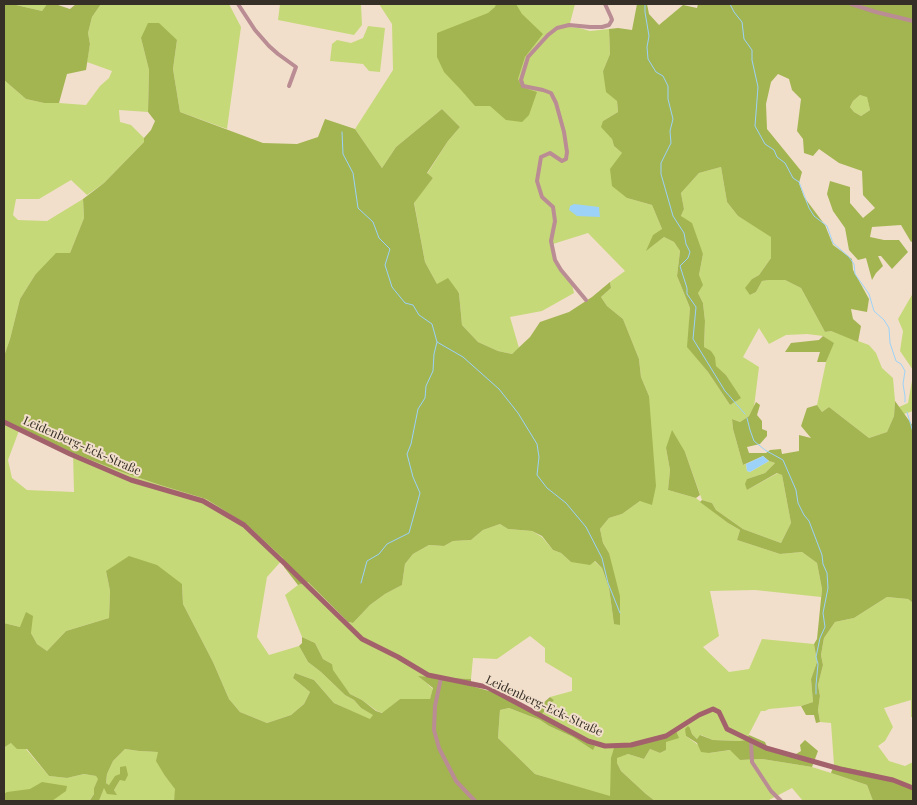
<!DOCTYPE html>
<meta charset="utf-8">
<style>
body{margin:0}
#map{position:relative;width:917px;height:805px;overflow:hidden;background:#f2dfcb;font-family:"Playfair Display",serif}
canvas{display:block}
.frame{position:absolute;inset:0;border:5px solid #362f27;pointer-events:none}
</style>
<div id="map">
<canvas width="917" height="805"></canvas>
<div class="frame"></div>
</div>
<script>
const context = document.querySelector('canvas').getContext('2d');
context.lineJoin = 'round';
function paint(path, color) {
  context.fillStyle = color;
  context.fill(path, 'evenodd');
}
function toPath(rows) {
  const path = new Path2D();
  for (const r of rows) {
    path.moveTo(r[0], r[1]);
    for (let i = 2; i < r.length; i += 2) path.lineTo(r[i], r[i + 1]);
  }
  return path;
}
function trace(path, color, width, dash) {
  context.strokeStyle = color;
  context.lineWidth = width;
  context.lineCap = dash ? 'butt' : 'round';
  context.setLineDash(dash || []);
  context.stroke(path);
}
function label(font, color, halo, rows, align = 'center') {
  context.font = font + ' "Playfair Display",serif';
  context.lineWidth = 4;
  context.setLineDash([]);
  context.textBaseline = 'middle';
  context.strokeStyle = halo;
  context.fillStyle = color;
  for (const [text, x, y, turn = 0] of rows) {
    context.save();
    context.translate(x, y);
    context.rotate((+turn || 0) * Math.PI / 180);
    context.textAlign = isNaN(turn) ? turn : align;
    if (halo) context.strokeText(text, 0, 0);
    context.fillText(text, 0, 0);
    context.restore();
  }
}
const green = toPath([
 [12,4,47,4,42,11],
 [101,4,229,4,241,27,227,129,180,112,173,69,177,40,141,38,149,70,148,112,119,110,120,122,131,125,144,138,144,142,104,183,87,195,71,180,39,199,16,199,13,215,18,220,47,221,83,199,84,218,70,253,35,275,20,299,10,339,4,356,4,80,26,99,44,103,59,103,86,105,100,86,109,78,112,71,87,62,90,44,88,33,92,17],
 [280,4,361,4,362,25,354,35,278,20],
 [379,4,575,4,569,27,579,28,590,31,609,29,610,54,603,71,617,101,618,112,603,121,612,139,614,146,622,153,627,198,652,205,662,229,647,250,664,237,674,242,680,251,677,276,690,308,688,347,708,372,730,405,740,398,726,375,715,366,715,357,704,347,705,321,703,303,698,293,699,275,703,254,681,216,684,209,681,193,699,173,721,167,727,202,738,216,771,236,771,258,759,275,752,279,750,295,756,292,762,281,769,280,785,280,801,288,825,332,831,331,869,345,876,353,882,368,893,378,895,401,894,416,887,432,869,438,829,407,822,412,817,405,826,362,833,343,823,336,807,334,786,335,769,344,759,328,743,357,759,367,754,407,749,416,740,422,732,419,733,429,743,465,746,464,747,471,750,472,769,461,775,463,765,473,747,479,747,490,778,473,782,475,791,523,781,543,743,529,716,510,712,503,702,500,685,452,666,448,670,470,668,490,696,498,728,523,740,530,737,540,780,554,802,552,817,563,822,589,821,597,755,590,710,591,719,636,703,647,729,672,749,669,762,639,814,644,817,662,811,679,813,702,801,706,769,709,765,711,761,711,746,740,739,741,713,740,701,735,697,739,692,734,690,728,686,736,709,753,731,750,740,760,762,759,812,767,831,773,867,785,873,801,803,801,792,788,769,800,770,801,655,801,646,794,621,771,617,763,617,757,628,754,644,759,650,749,660,753,666,750,666,742,611,758,611,797,535,774,498,738,500,710,509,708,540,720,549,726,573,737,593,750,540,715,554,700,550,697,572,691,572,678,545,662,545,648,530,636,497,659,473,658,471,679,419,676,433,689,430,699,400,699,383,713,377,711,362,700,350,694,332,670,332,664,323,659,315,643,302,637,285,595,298,585,308,582,347,622,353,623,370,605,385,594,402,585,405,564,413,554,429,545,444,546,453,541,471,540,483,530,500,524,508,529,532,531,542,537,553,550,561,553,571,562,594,561,602,568,609,588,614,624,609,553,603,543,600,529,609,518,622,514,640,501,649,396,641,377,639,359,623,319,607,306,601,297,611,288,610,282,625,271,588,233,553,244,556,261,571,281,574,293,542,311,510,317,519,348,512,354,498,351,478,342,462,325,459,292,437,284,425,262,414,202,433,178,427,174,448,141,460,127,442,109,396,147,382,168,355,129,393,70,392,24],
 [368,26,385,28,380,72,369,71,363,64,330,61,332,44,337,40,351,43,363,38],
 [860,95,867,96,870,110,861,116,854,112,850,107,853,101],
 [913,293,913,370,900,351,903,331,898,319],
 [913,375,913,411,904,414,899,407,908,403],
 [4,420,20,428,8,460,12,478,27,490,74,492,73,453,119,471,160,485,206,499,246,524,284,558,267,577,257,637,269,655,299,646,308,662,321,672,345,695,354,700,361,708,374,715,371,720,334,703,314,680,295,673,293,678,310,692,304,704,291,715,267,723,240,712,229,699,213,662,183,604,182,584,106,571,110,591,109,618,66,631,47,651,37,644,31,633,20,627,4,623],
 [887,597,908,599,913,603,913,717,911,717,911,700,884,708,893,727,885,741,878,746,889,761,905,766,913,762,913,790,834,765,831,723,820,722,818,710,820,696,818,685,823,665,821,655,824,638,835,622,854,618],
 [11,743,26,749,49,776,67,778,84,774,96,776,99,778,94,788,94,794,89,801,4,801,4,747,5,747],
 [125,749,139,751,158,752,165,776,176,789,174,801,99,801,104,787,116,794,114,790,120,780,120,774,109,785,106,783,107,774,113,761]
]);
const forest = toPath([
 [4,4,12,4,42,11,47,4,55,4,70,9,76,4,101,4,92,17,88,33,90,44,86,70,67,74,59,103,44,103,26,99,4,80],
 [496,4,516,4,522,14,543,34,525,57,518,79,522,87,537,92,529,115,522,122,506,120,490,106,475,106,461,90,444,72,437,57,437,33,488,13,495,7],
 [637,4,647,4,649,14,659,25,683,5,697,8,698,4,913,4,913,241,911,242,901,225,872,227,870,237,884,240,899,240,908,252,892,269,881,256,878,256,883,266,876,273,872,280,866,258,858,260,849,250,845,228,833,211,827,194,830,181,850,187,850,203,863,218,875,208,863,195,862,171,839,163,819,149,813,156,804,153,803,139,797,131,801,99,792,90,789,79,778,74,771,82,766,104,767,129,802,172,799,183,804,197,825,225,833,245,852,259,853,270,869,299,867,312,851,309,853,319,861,326,858,342,831,331,825,332,801,288,785,280,769,280,762,281,756,292,750,295,745,288,752,279,759,275,771,258,771,237,738,216,727,202,721,167,699,173,681,193,684,209,681,216,692,223,703,254,699,275,703,285,698,293,703,303,705,321,704,347,711,351,715,357,716,366,726,375,741,398,730,405,708,372,687,347,690,308,677,276,680,251,674,242,664,237,646,251,653,235,662,229,652,205,627,198,612,186,610,169,622,153,614,146,612,139,601,127,603,121,618,112,617,101,606,92,603,71,610,54,609,29,618,28,632,30],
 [860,95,867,97,870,110,861,116,854,112,850,107,853,101],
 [148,23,159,23,177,40,173,69,180,112,263,143,297,144,318,137,325,119,355,129,382,168,396,147,442,109,460,127,448,141,427,173,433,178,414,203,425,262,437,284,448,278,459,293,462,325,478,342,498,351,512,354,530,337,540,322,569,312,592,297,610,282,611,288,601,297,607,306,623,319,639,359,641,377,649,396,656,486,652,505,640,501,622,514,609,518,600,529,603,543,609,553,620,596,620,625,614,624,609,588,602,568,595,561,590,565,571,562,561,553,553,550,542,536,532,531,508,529,500,524,483,530,471,540,453,541,444,546,429,545,413,554,405,564,402,585,385,594,370,605,353,623,348,622,308,582,298,585,284,567,283,558,246,524,206,499,160,485,119,471,73,453,4,420,4,356,10,339,20,299,35,275,56,253,70,253,84,218,83,199,104,183,144,142,144,138,151,130,155,121,148,112,149,70,141,38],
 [823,336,834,343,826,362,817,362,820,352,785,352,791,343,819,340],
 [895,401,913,426,913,603,908,599,887,597,854,618,835,622,824,638,821,655,823,665,818,685,820,696,818,710,820,722,816,723,814,715,806,715,801,706,813,702,811,679,817,662,814,644,817,639,822,589,817,563,802,552,780,554,737,540,740,530,728,523,700,502,702,500,712,503,716,510,743,529,781,543,791,523,782,475,777,473,747,490,745,484,747,479,765,473,775,463,769,461,763,456,743,465,733,429,732,419,740,422,749,416,756,402,760,405,757,415,762,421,762,429,767,431,767,436,760,444,747,447,749,453,766,453,770,450,781,449,782,454,799,451,799,435,811,438,801,426,807,408,817,405,822,412,829,407,869,438,887,432,894,416],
 [672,430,685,452,700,495,696,498,668,490,670,470,666,448],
 [129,556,157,565,182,584,183,604,213,662,229,699,240,712,267,723,291,715,304,704,310,692,293,678,295,673,314,680,334,703,370,719,373,715,361,708,354,700,345,695,321,672,308,662,299,646,302,643,302,637,315,643,323,659,332,664,333,670,350,694,362,700,376,711,382,713,400,699,430,699,433,688,418,676,471,679,471,686,493,692,533,712,550,697,554,700,541,715,567,731,595,746,593,750,573,737,549,726,540,720,509,708,500,710,498,738,535,774,610,796,611,758,614,748,676,731,679,738,666,742,666,750,660,753,650,749,644,759,628,754,617,758,617,763,621,771,646,794,655,801,174,801,175,789,165,776,156,761,158,752,139,751,125,749,113,761,107,774,106,783,109,785,115,776,120,774,120,767,126,766,128,775,125,781,120,780,114,790,117,795,107,794,104,788,99,801,90,800,94,794,94,788,98,779,96,776,84,774,67,778,49,776,27,749,17,749,11,743,5,747,4,747,4,623,20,627,26,612,33,616,31,633,37,644,47,651,66,631,109,618,110,591,106,571],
 [688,726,690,728,692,734,697,739,700,735,713,740,739,741,746,740,749,735,765,742,769,751,791,757,801,751,800,745,805,740,818,751,812,767,762,759,740,760,730,750,709,753,701,752,697,743,686,736,685,729],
 [834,765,877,774,913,790,913,801,873,801,867,785,831,773],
 [42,782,67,786,66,791,52,801,4,801,4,794,7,792,30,789]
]);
const water = toPath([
 [574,204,599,207,600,217,577,216,569,210,570,206],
 [763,456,769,461,750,472,747,471,746,464]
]);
const stream = toPath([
 [645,4,645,12,649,36,647,47,648,59,656,72,663,76,668,86,668,99,673,119,670,131,671,143,661,163,661,174,673,216,684,233,686,244,690,252,688,258,680,266,687,288,687,294,696,307,693,339,725,391,745,414],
 [730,4,734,12,742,22,744,39,752,50,752,60,758,87,755,126,765,144,774,150,777,157,785,163,793,178,799,182,809,208,814,216,827,226,833,243,849,257,854,264,855,274,869,294,874,311,884,320,889,328,890,343,896,361,901,364,905,371,903,384,905,396,905,402],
 [890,4,892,4],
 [342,132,343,154,353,173,358,208,373,222,379,238,390,249,385,265,392,287,405,303,413,305,419,315,432,324,437,342,463,357,499,389,518,413,537,444,539,457,537,475,547,488,566,503,586,527,602,558,608,583,620,613],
 [907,412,913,432],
 [747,418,750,430,754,441,765,450,783,460,796,490,798,503,804,515,809,521,822,555,823,564,827,573,828,588,823,613,825,627,820,638,816,657,818,664,816,685,816,694],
 [361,583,367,561,379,554,387,544,409,533,420,493,413,477,407,454,411,444,418,409,425,398,426,386,433,371,434,354,437,342]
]);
const street = toPath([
 [238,4,255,30,269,46,278,54,296,67,289,86],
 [851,4,876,12,913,21],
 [586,300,561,270,555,260,551,241,555,221,553,207,542,197,537,181,541,157,550,153,562,161,566,159,567,152,564,132,556,103,551,93,543,90,523,86,521,80,528,57,548,35,557,28,569,25,590,27,602,27,609,25,612,20,611,17,605,4],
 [441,678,435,706,434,730,439,748,456,781,475,801],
 [751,741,752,762,771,791,781,801]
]);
const secondary = toPath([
 [4,422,70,454,131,480,203,501,244,525,283,562,362,639,398,657,428,675,487,687,588,741,605,746,631,745,666,736,699,715,713,709,719,712,727,729,766,748,840,769,893,780,913,788]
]);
const streetNames = [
 ["Leidenberg-Eck-Straße",82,446,24],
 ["Leidenberg-Eck-Straße",544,706,25]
];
paint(green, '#c6d979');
paint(forest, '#a3b551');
paint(water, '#9cd2f8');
trace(stream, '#9cd2f8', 1);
trace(street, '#ba8c93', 4);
trace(secondary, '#a3616c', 5);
label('12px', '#362f27', '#f2dfcb', streetNames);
</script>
